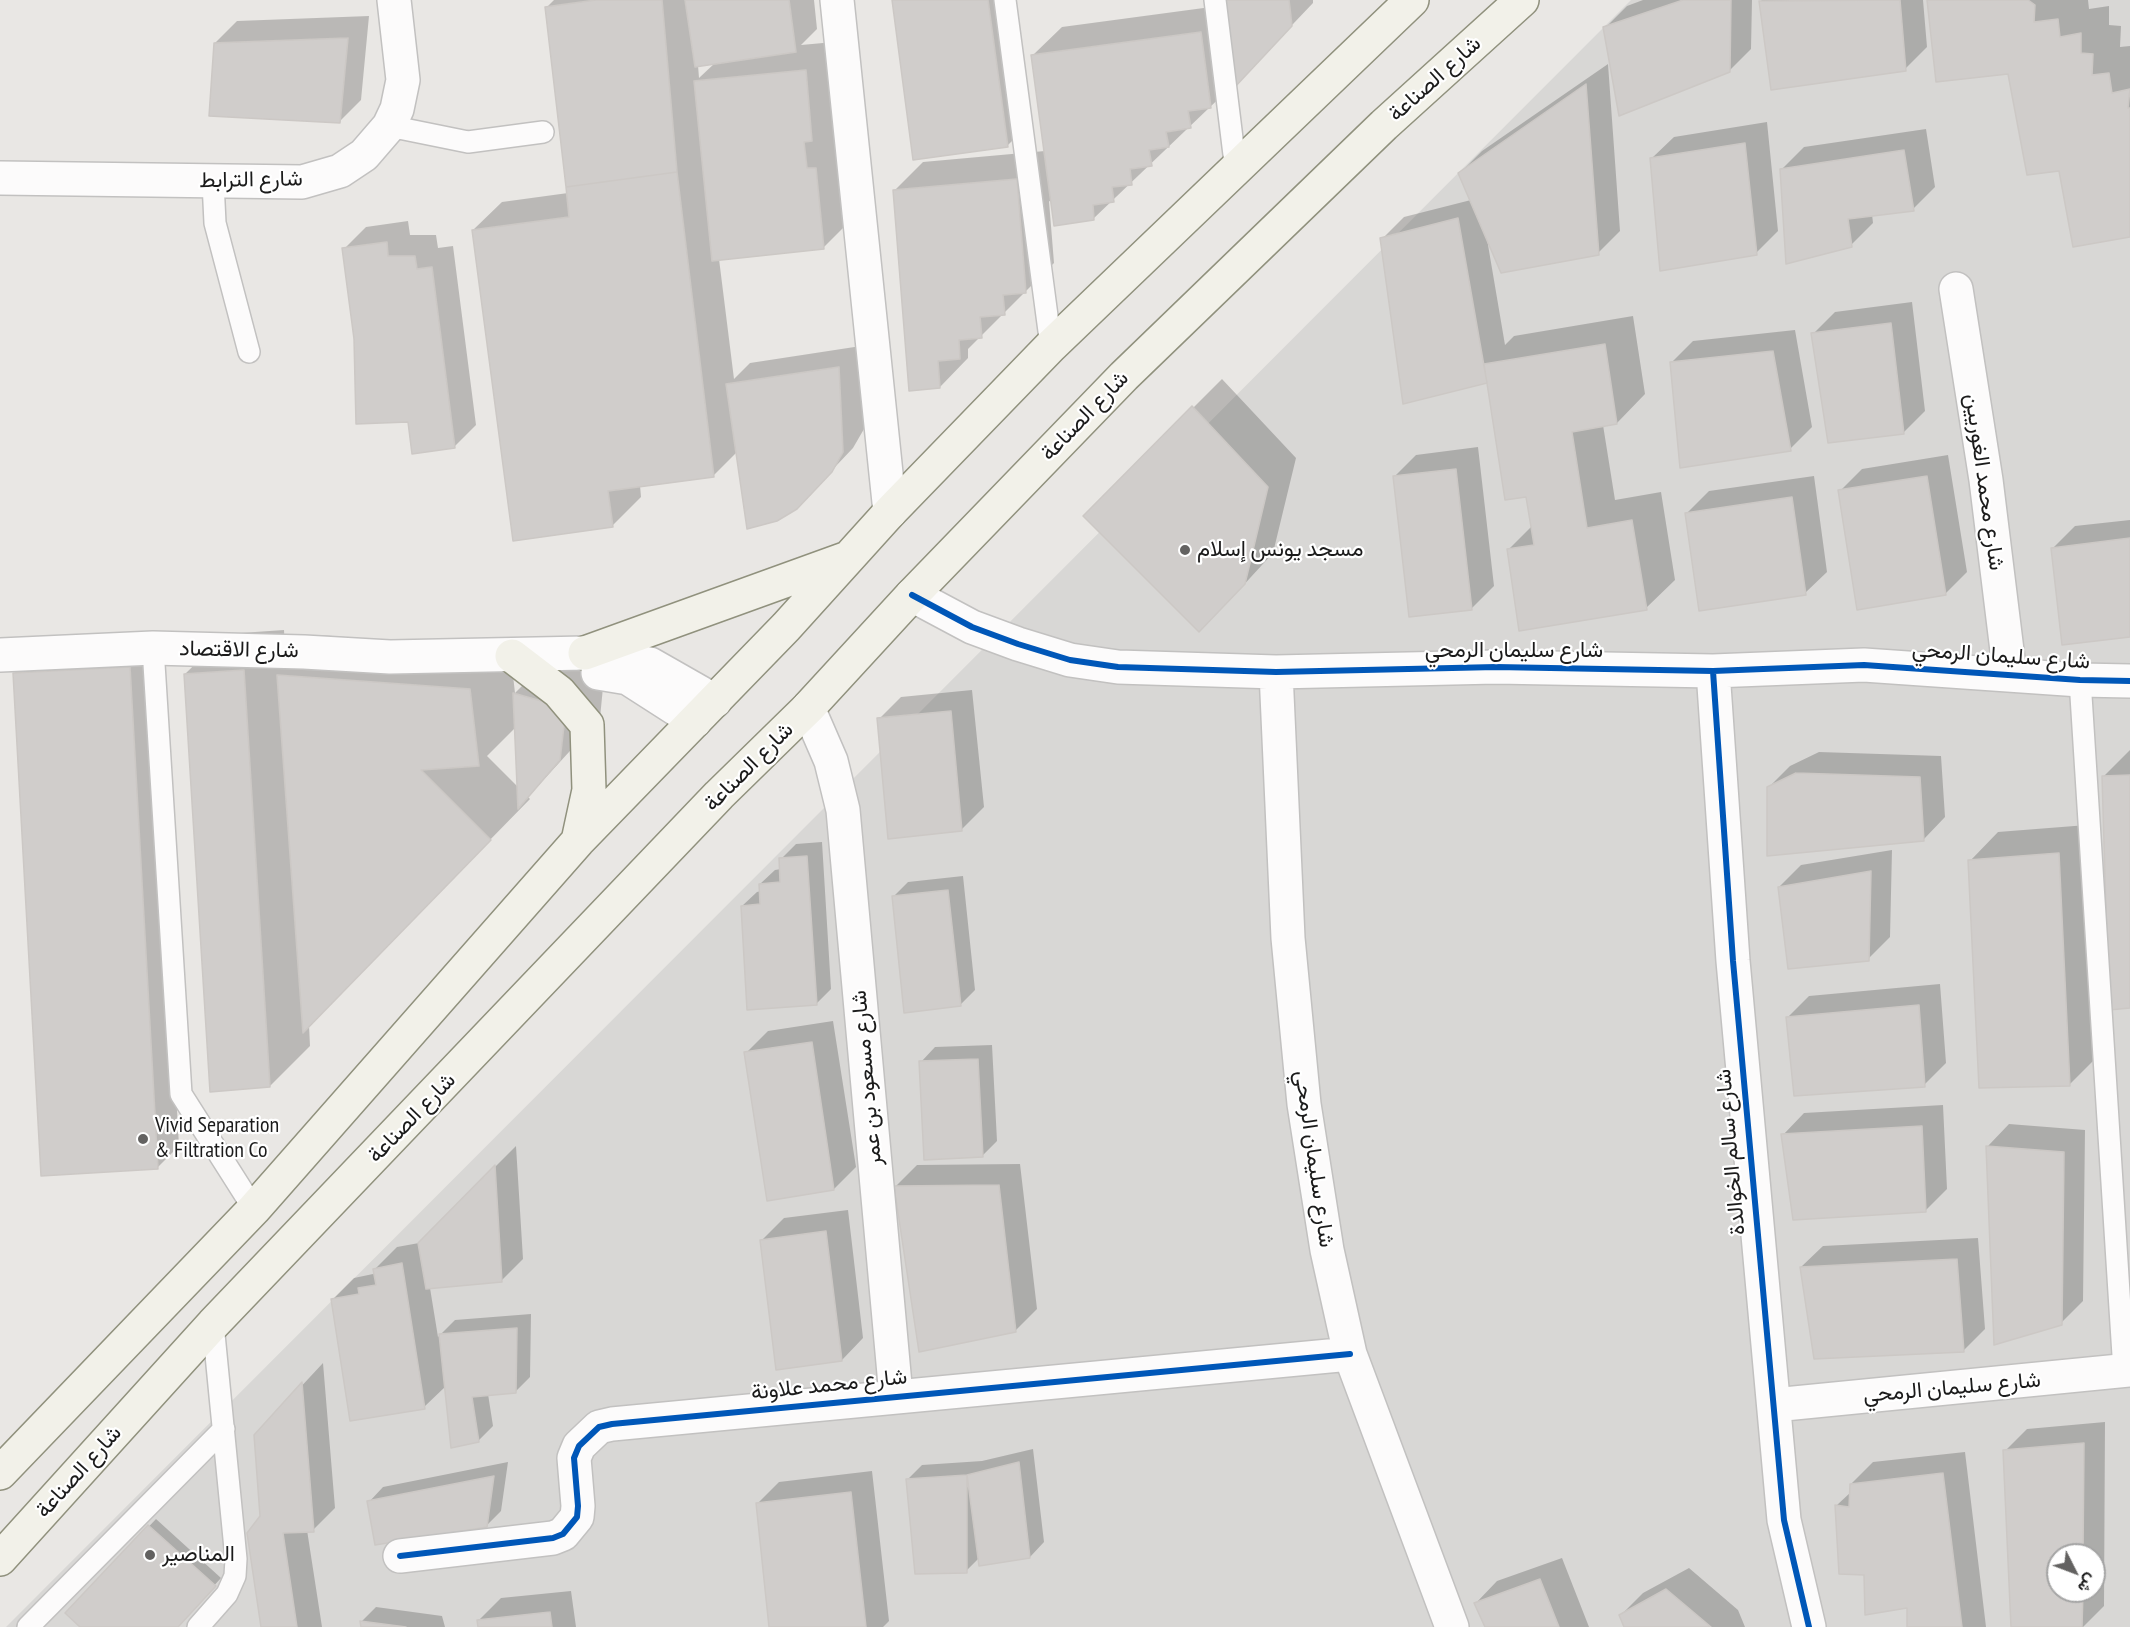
<!DOCTYPE html>
<meta charset="utf-8">
<style>
body{margin:0}
#map{position:relative;width:2130px;height:1627px;overflow:hidden;background:#e9e7e4;font-family:"PT Sans Narrow",Vazirmatn,sans-serif}
canvas{display:block}
.north{position:absolute;left:2046px;top:1543px;width:60px;height:60px;box-sizing:border-box;background:#fff;border:2px solid #a4a4a4;border-radius:50%;rotate:132deg;font-size:16px;font-weight:700;line-height:24px;text-align:center;color:#1b1b1b}
.north::after{content:'';display:block;margin:auto;width:21px;height:27px;background:#636261;clip-path:polygon(50% 0,100% 100%,50% 72%,0 100%)}
</style>
<div id="map">
<canvas width="2130" height="1627"></canvas>
<div class="north">ش</div>
</div>
<script>
const context = document.querySelector('canvas').getContext('2d');
context.lineJoin = 'round';
function paint(path, color) {
  context.fillStyle = color;
  context.fill(path, 'evenodd');
}
function toPath(rows) {
  const path = new Path2D();
  for (const r of rows) {
    path.moveTo(r[0], r[1]);
    for (let i = 2; i < r.length; i += 2) path.lineTo(r[i], r[i + 1]);
  }
  return path;
}
function trace(path, color, width, dash) {
  context.strokeStyle = color;
  context.lineWidth = width;
  context.lineCap = dash ? 'butt' : 'round';
  context.setLineDash(dash || []);
  context.stroke(path);
}
function label(font, color, halo, rows, align = 'center') {
  context.font = font + ' "PT Sans Narrow",Vazirmatn,sans-serif';
  context.lineWidth = 4.5;
  context.setLineDash([]);
  context.textBaseline = 'middle';
  context.strokeStyle = halo;
  context.fillStyle = color;
  for (const [text, x, y, turn = 0] of rows) {
    context.save();
    context.translate(x, y);
    context.rotate((+turn || 0) * Math.PI / 180);
    context.textAlign = isNaN(turn) ? turn : align;
    if (halo) context.strokeText(text, 0, 0);
    context.fillText(text, 0, 0);
    context.restore();
  }
}
const residential = toPath([
 [1631,0,2130,0,2130,1627,6,1627],
 [2058,1555,2094,1555,2094,1591,2058,1591]
]);
const shadow = toPath([
 [554,0,814,0,817,29,801,45,834,42,852,219,823,248,719,259,734,379,750,363,861,346,864,429,853,448,818,485,737,452,713,476,640,485,641,497,612,526,473,230,502,202,568,193,546,8],
 [716,62,699,78,698,65],
 [894,0,1013,0,1029,124,1007,146],
 [1226,0,1313,0,1313,3,1255,64,1093,219,1049,201,1054,263,968,349,968,358,940,387,894,191,923,162,1045,151,1033,55,1062,27,1226,5],
 [1643,0,1752,0,1751,49,1729,71,1605,28,1627,6],
 [1762,0,1923,0,1927,47,1905,69,1760,2],
 [1929,0,2088,0,2089,9,2109,6,2109,25,2121,26,2120,47,2130,46,2130,235,2061,170,2009,73],
 [369,16,361,100,339,122,215,43,237,21],
 [1608,64,1620,231,1598,253,1487,239,1505,345,1514,336,1633,316,1645,394,1617,423,1603,425,1615,500,1661,492,1675,580,1646,608,1508,550,1532,526,1527,495,1488,380,1486,382,1382,239,1404,217,1471,200,1460,173,1482,151],
 [1767,122,1778,231,1756,253,1652,158,1674,137],
 [1926,129,1935,187,1913,209,1872,214,1873,223,1851,245,1782,169,1804,147],
 [408,221,410,235,436,235,438,248,453,246,476,425,454,447,410,421,344,249,366,227],
 [1912,302,1925,411,1903,433,1813,334,1835,312],
 [1795,330,1812,427,1790,449,1672,362,1693,341],
 [1222,379,1296,458,1273,553,1228,602,1085,516],
 [1478,447,1494,586,1472,608,1410,616,1394,477,1416,455],
 [1948,455,1967,572,1945,594,1840,491,1862,469],
 [1814,476,1827,572,1805,593,1687,513,1709,491],
 [2130,520,2130,636,2053,548,2075,526],
 [284,630,286,668,319,635,510,649,515,693,555,653,605,667,600,718,528,797,530,799,309,1025,310,1046,270,1086,185,674,226,634],
 [516,727,519,788,487,756],
 [151,646,179,1146,157,1168,14,674,36,652],
 [972,690,984,807,962,829,879,719,901,697],
 [2130,750,2130,1007,2103,777],
 [1819,752,1941,756,1945,817,1924,839,1768,788,1790,766],
 [2087,825,2098,1056,2070,1084,1970,861,1998,832],
 [822,842,831,989,816,1004,742,906,757,892,761,891,760,884,775,870,781,869,781,859,796,844],
 [1892,850,1890,937,1868,959,1779,887,1801,865],
 [963,876,975,990,960,1005,893,897,908,882],
 [1940,984,1946,1063,1924,1085,1787,1018,1809,996],
 [833,1021,856,1167,834,1189,746,1053,768,1031],
 [992,1045,997,1141,982,1156,921,1062,935,1047],
 [1943,1105,1947,1189,1925,1211,1783,1135,1804,1113],
 [2009,1124,2085,1130,2083,1301,2061,1323,1988,1146],
 [516,1146,523,1259,501,1281,430,1288,438,1337,455,1320,531,1314,530,1377,516,1391,488,1394,493,1426,478,1441,446,1386,424,1407,332,1300,354,1278,373,1274,375,1269,397,1247,419,1243],
 [1020,1164,1037,1309,1015,1331,895,1187,917,1165],
 [848,1210,863,1338,842,1360,762,1240,784,1218],
 [1978,1238,1985,1329,1963,1351,1801,1267,1823,1246],
 [323,1363,335,1508,313,1530,307,1530,322,1627,263,1627,262,1517,256,1435],
 [2105,1422,2104,1606,2083,1627,2013,1627,2005,1451,2027,1429],
 [2058,1555,2094,1555,2094,1591,2058,1591],
 [1033,1449,1044,1542,1030,1557,979,1558,966,1571,908,1479,922,1465,982,1461],
 [1965,1452,1986,1627,1908,1627,1908,1606,1865,1574,1837,1505,1851,1492,1851,1484,1873,1462],
 [508,1462,501,1511,486,1526,369,1502,383,1487],
 [872,1471,889,1621,883,1627,770,1627,757,1504,779,1482],
 [156,1519,221,1578,176,1627,82,1627,67,1613],
 [1562,1558,1589,1627,1487,1627,1476,1603,1497,1581],
 [1689,1568,1738,1610,1745,1627,1626,1627,1621,1615,1643,1593],
 [571,1591,576,1627,480,1627,479,1620,501,1598],
 [376,1607,442,1616,445,1627,362,1627,362,1621]
]);
const building = toPath([
 [596,0,662,0,677,172,566,187,545,7,596,0],
 [685,0,789,0,796,52,695,67,685,0],
 [892,0,988,0,1008,147,913,160,892,0],
 [1224,0,1289,0,1292,26,1234,88,1224,0],
 [1683,0,1731,0,1730,72,1619,116,1603,27,1683,0],
 [1900,0,1906,71,1771,90,1759,1,1900,0],
 [1927,0,2028,0,2035,5,2034,22,2058,19,2060,37,2081,33,2081,53,2093,54,2092,75,2109,73,2112,93,2130,89,2128,108,2130,108,2130,237,2073,247,2059,171,2027,175,2008,74,1936,82,1927,0],
 [1201,32,1211,108,1188,111,1191,128,1166,132,1169,147,1149,150,1152,166,1130,169,1132,185,1112,187,1114,202,1093,205,1094,220,1054,226,1031,55,1201,32],
 [348,38,340,123,209,116,214,43,348,38],
 [806,70,812,141,804,142,807,168,816,168,824,249,712,261,694,81,806,70],
 [1586,84,1599,255,1501,273,1458,173,1586,84],
 [1745,143,1757,255,1660,271,1650,158,1745,143],
 [1904,150,1914,211,1848,219,1852,247,1786,264,1780,169,1904,150],
 [677,172,714,477,608,491,613,527,513,541,472,230,569,217,566,187,677,172],
 [1017,179,1026,293,1003,295,1005,315,980,317,982,338,959,340,960,359,938,361,940,388,909,391,893,190,1017,179],
 [1458,218,1487,383,1403,404,1380,238,1458,218],
 [387,242,388,256,415,256,417,269,432,267,455,448,412,454,408,422,356,424,354,339,342,248,387,242],
 [1891,323,1904,434,1828,443,1811,333,1891,323],
 [1605,344,1617,424,1572,432,1587,528,1632,520,1647,610,1519,631,1507,549,1534,545,1526,497,1505,500,1484,364,1605,344],
 [1773,351,1791,451,1680,468,1670,362,1773,351],
 [839,367,843,452,832,472,797,509,777,521,747,529,726,384,839,367],
 [1192,406,1268,487,1245,584,1199,632,1083,516,1192,406],
 [1456,469,1472,610,1409,617,1393,476,1456,469],
 [1927,476,1946,595,1857,610,1838,490,1927,476],
 [1792,497,1806,595,1699,611,1685,513,1792,497],
 [2130,538,2130,637,2062,645,2051,548,2130,538],
 [130,667,158,1169,41,1176,13,673,130,667],
 [244,670,270,1087,210,1092,184,674,244,670],
 [277,675,470,689,479,766,421,770,491,840,303,1033,277,675],
 [513,693,566,708,560,760,518,809,513,693],
 [951,711,962,831,888,839,877,718,951,711],
 [1796,773,1920,777,1924,841,1767,856,1767,787,1796,773],
 [2130,775,2130,1008,2109,1010,2102,776,2130,775],
 [2059,853,2070,1086,1979,1088,1968,860,2059,853],
 [807,856,817,1005,747,1010,741,906,760,904,759,884,780,882,779,858,807,856],
 [1871,871,1869,961,1788,969,1778,887,1871,871],
 [948,890,961,1006,904,1013,892,896,948,890],
 [1919,1005,1925,1087,1794,1096,1786,1017,1919,1005],
 [812,1042,834,1190,767,1201,744,1052,812,1042],
 [978,1059,983,1157,924,1160,919,1061,978,1059],
 [1922,1126,1926,1212,1793,1220,1781,1134,1922,1126],
 [1986,1146,2064,1152,2062,1325,1994,1345,1986,1146],
 [495,1165,502,1282,426,1289,418,1243,495,1165],
 [999,1185,1016,1332,919,1352,894,1186,999,1185],
 [826,1231,842,1361,776,1370,760,1240,826,1231],
 [1957,1259,1964,1352,1814,1359,1800,1267,1957,1259],
 [402,1263,425,1409,350,1421,331,1299,359,1294,358,1288,376,1285,373,1269,402,1263],
 [517,1328,516,1393,472,1397,479,1442,451,1448,439,1334,517,1328],
 [302,1382,314,1532,283,1533,297,1627,261,1627,247,1533,260,1516,254,1435,302,1382],
 [2084,1443,2083,1555,2058,1555,2058,1591,2083,1591,2082,1627,2011,1627,2003,1450,2084,1443],
 [1019,1462,1030,1558,979,1566,967,1475,1019,1462],
 [1943,1473,1962,1627,1907,1627,1907,1608,1865,1615,1864,1575,1839,1574,1835,1505,1849,1507,1850,1484,1943,1473],
 [967,1475,967,1573,915,1574,906,1479,967,1475],
 [494,1476,487,1527,375,1545,367,1501,494,1476],
 [851,1492,866,1627,769,1627,756,1503,851,1492],
 [148,1525,216,1586,178,1627,80,1627,65,1613,148,1525],
 [1540,1579,1559,1627,1485,1627,1474,1603,1540,1579],
 [1666,1589,1711,1627,1624,1627,1619,1615,1666,1589],
 [550,1612,552,1627,478,1627,477,1620,550,1612],
 [360,1621,406,1627,361,1627,360,1621]
]);
const service = toPath([
 [1005,0,1051,346],
 [1215,0,1236,171],
 [389,126,468,142,543,132],
 [213,182,215,223,249,352],
 [153,648,181,1094,254,1209],
 [2080,680,2124,1371],
 [28,1627,224,1429],
 [198,1627,227,1594,235,1576,236,1559,213,1324]
]);
const minor = toPath([
 [837,0,890,512],
 [0,178,302,182,340,171,364,155,389,126,397,109,403,80,394,0],
 [1956,289,1986,480,2010,675],
 [912,595,972,627,1018,644,1070,660,1118,667,1276,672,1496,667,1713,671,1864,665,2080,680,2130,681],
 [1713,671,1733,961,1784,1520,1809,1627],
 [1276,672,1288,938,1304,1104,1327,1250,1350,1354,1452,1627],
 [808,708,831,761,843,810,896,1396],
 [1774,1405,2130,1370],
 [400,1556,553,1538,563,1534,577,1517,578,1506,574,1458,579,1446,599,1427,612,1424,1350,1354]
]);
const tertiary = toPath([
 [0,655,153,648,304,652,390,657,585,653,650,664,715,701],
 [598,673,628,678,695,721]
]);
const secondary = toPath([
 [585,653,845,559],
 [512,656,559,692,587,725,589,790,578,841],
 [0,1473,254,1209,578,841,786,627,890,512,1051,346,1412,0],
 [0,1559,213,1324,719,795,808,708,912,595,1124,376,1384,125,1522,0]
]);
const cycleway = toPath([
 [912,595,972,627,1018,644,1070,660,1118,667,1276,672,1496,667,1713,671,1864,665,2080,680,2130,681],
 [1713,671,1733,961,1784,1520,1809,1627],
 [400,1556,553,1538,563,1534,577,1517,578,1506,574,1458,579,1446,599,1427,612,1424,1350,1354]
]);
const markers = [
 [1185,550,6,"#636261"],
 [143,1139,6,"#636261"],
 [150,1555,6,"#636261"]
];
const streetNames = [
 ["شارع الصناعة",1435,79,-42],
 ["شارع الترابط",251,180,-1],
 ["شارع الصناعة",1085,416,-46],
 ["شارع محمد الغوريين",1984,482,82],
 ["شارع الاقتصاد",239,650,1],
 ["شارع سليمان الرمحي",1514,651],
 ["شارع سليمان الرمحي",2001,656,4],
 ["شارع الصناعة",749,767,-45],
 ["شارع مسعود بن عمر",867,1078,-95],
 ["شارع الصناعة",412,1118,-46],
 ["شارع سالم الخوالدة",1731,1152,-95],
 ["شارع سليمان الرمحي",1314,1159,82],
 ["شارع محمد علاونة",829,1385,-6],
 ["شارع سليمان الرمحي",1952,1388,-5],
 ["شارع الصناعة",79,1472,-48]
];
const poiNames = [
 ["مسجد يونس إسلام",1197,550],
 ["Vivid Separation",155,1126],
 ["& Filtration Co",155,1151],
 ["المناصير",162,1555]
];
paint(residential, '#d8d7d5');
paint(shadow, '#0003');
paint(building, '#d0cdcb');
trace(building, '#ccc8c5', 1.5);
trace(service, '#c2c1c0', 24);
trace(minor, '#c2c1c0', 36);
trace(tertiary, '#c2c1c0', 36);
trace(secondary, '#90917d', 36);
trace(service, '#fcfbfb', 21);
trace(minor, '#fcfbfb', 33);
trace(tertiary, '#fcfbfb', 33);
trace(secondary, '#f2f1e9', 33);
trace(cycleway, '#0057b8', 6);
for (const [x, y, r, color] of markers) {
  const dot = new Path2D();
  dot.arc(x, y, r, 0, 2 * Math.PI);
  context.fillStyle = color;
  context.fill(dot);
  trace(dot, '#fff', 2);
}
label('22px', '#1b1b1b', '#fff', streetNames);
label('22px', '#1b1b1b', '#fff', poiNames, 'left');
</script>
